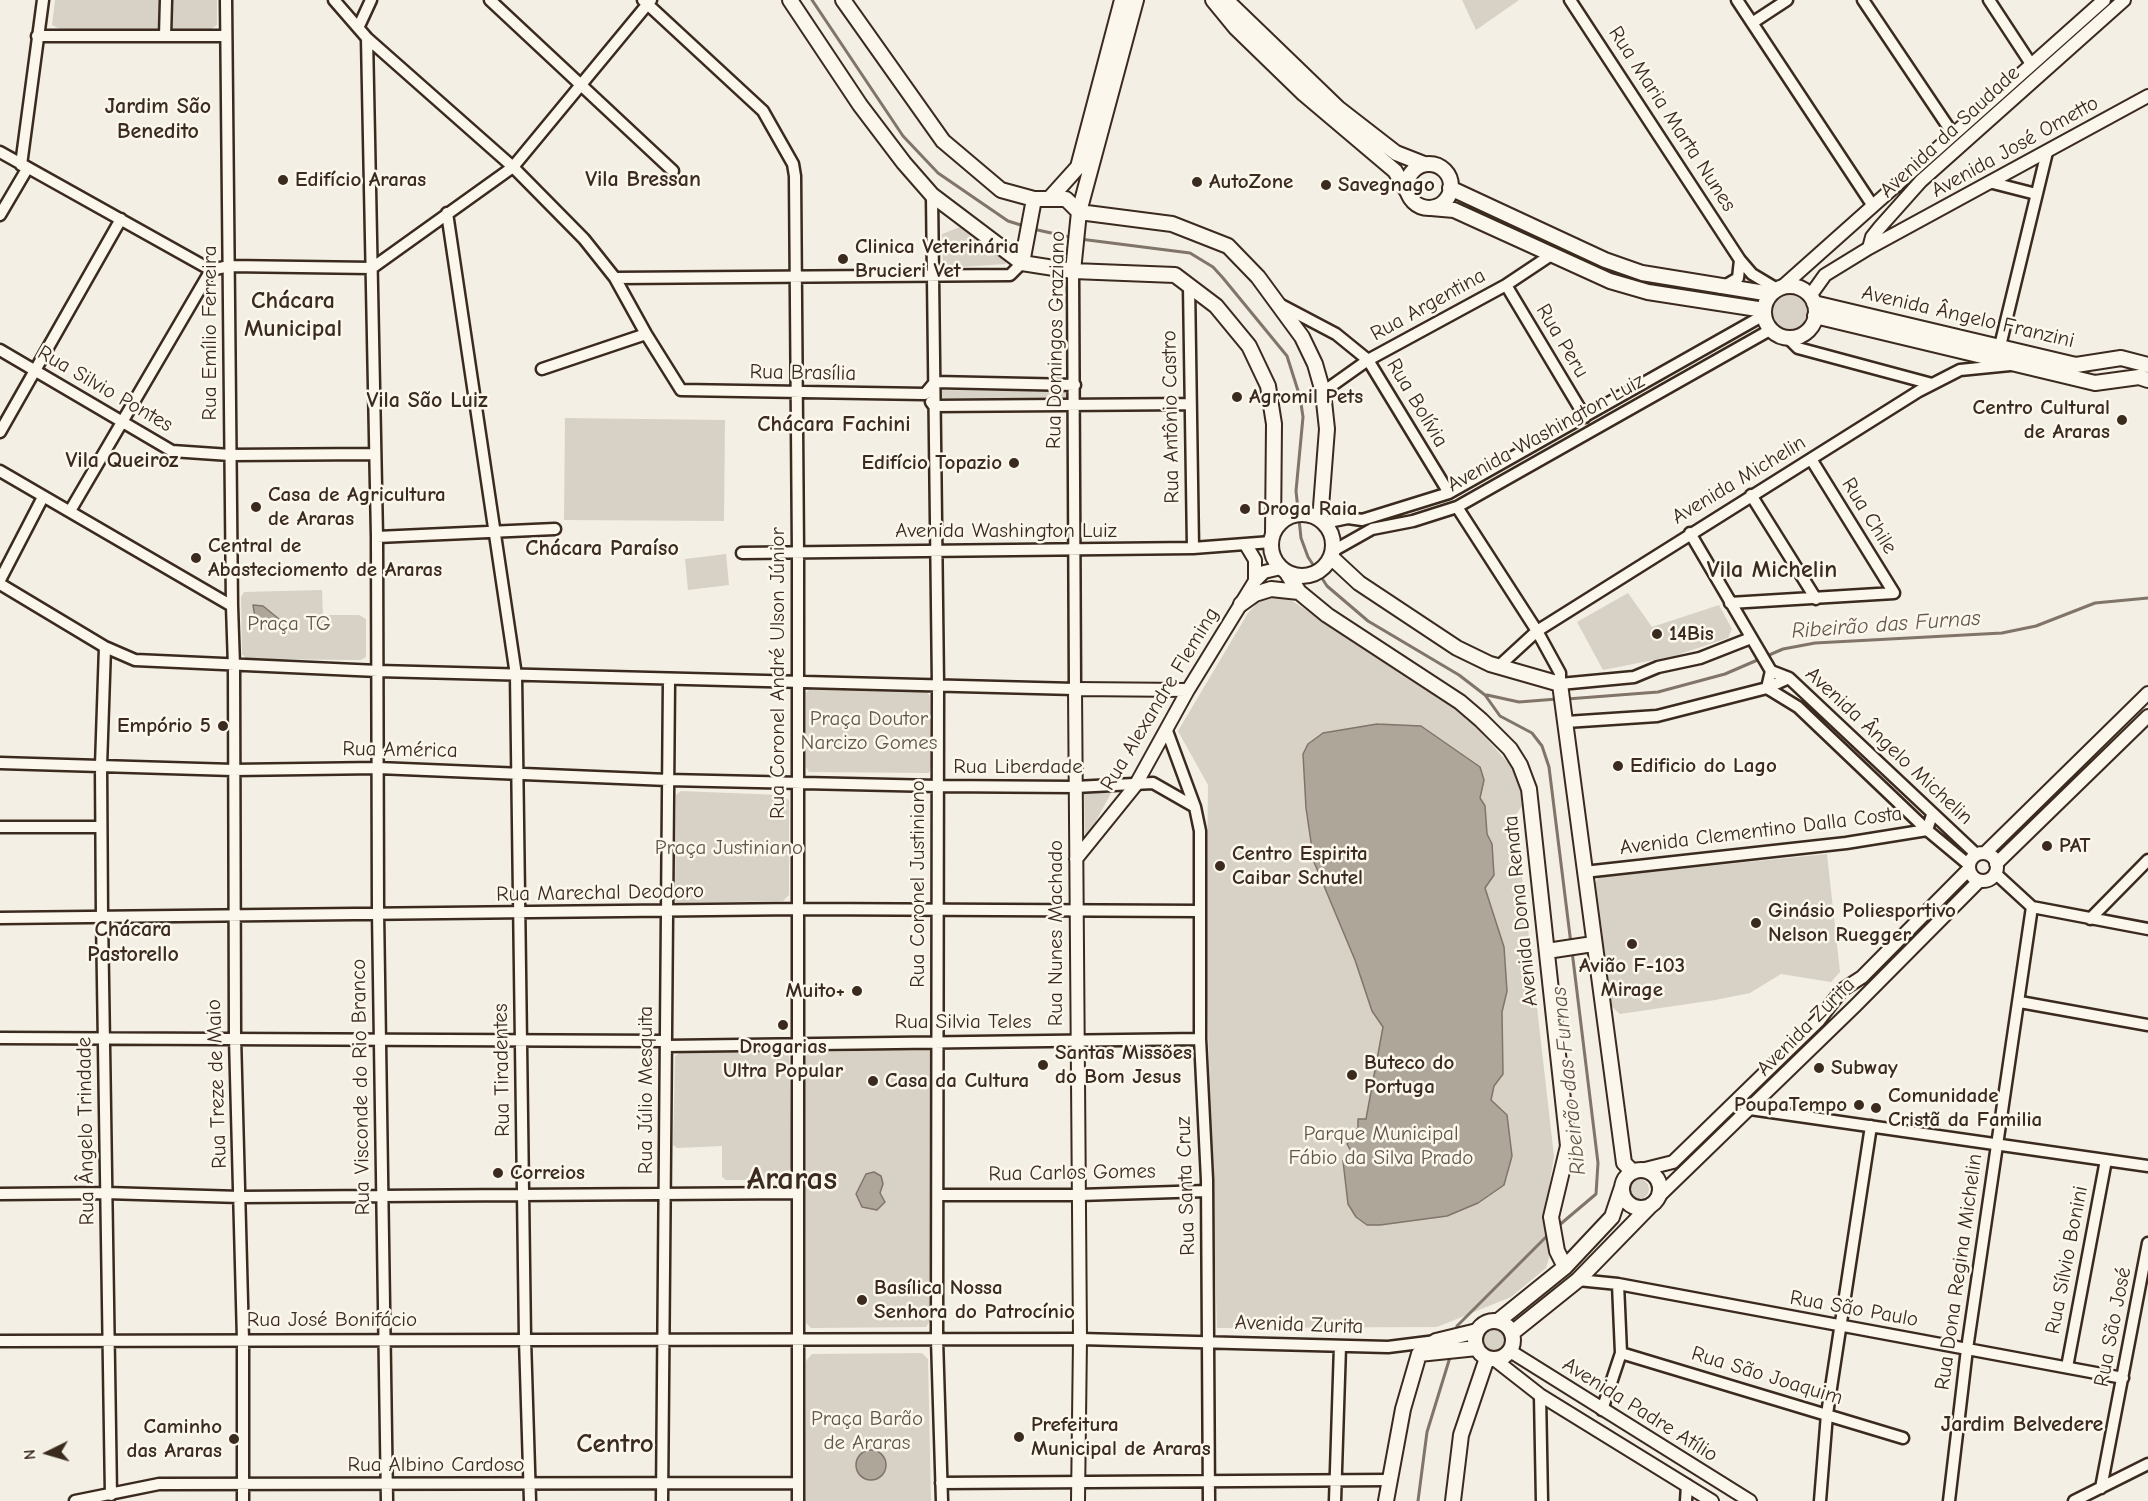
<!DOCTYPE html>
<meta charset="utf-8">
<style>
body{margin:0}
#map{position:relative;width:2148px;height:1501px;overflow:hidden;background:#f3efe4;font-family:"Comic Neue",sans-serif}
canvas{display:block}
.north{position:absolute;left:18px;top:1423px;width:60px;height:60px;-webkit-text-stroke:4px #fbf7ec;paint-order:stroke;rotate:265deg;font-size:16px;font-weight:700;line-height:24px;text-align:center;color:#3b2a1e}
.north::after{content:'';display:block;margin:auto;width:21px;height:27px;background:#3b2a1e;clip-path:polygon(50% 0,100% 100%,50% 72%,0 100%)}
</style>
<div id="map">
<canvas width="2148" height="1501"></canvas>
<div class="north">N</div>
</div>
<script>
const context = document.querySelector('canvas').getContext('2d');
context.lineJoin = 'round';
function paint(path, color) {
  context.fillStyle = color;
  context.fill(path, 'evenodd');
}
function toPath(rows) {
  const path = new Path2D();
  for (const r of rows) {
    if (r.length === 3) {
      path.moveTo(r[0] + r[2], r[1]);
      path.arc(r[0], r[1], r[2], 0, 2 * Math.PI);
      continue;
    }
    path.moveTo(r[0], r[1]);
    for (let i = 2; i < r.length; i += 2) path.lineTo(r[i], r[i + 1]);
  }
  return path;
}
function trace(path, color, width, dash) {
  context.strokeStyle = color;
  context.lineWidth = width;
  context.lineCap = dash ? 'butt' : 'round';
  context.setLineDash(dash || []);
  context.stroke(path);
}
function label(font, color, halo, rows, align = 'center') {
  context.font = font + ' "Comic Neue",sans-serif';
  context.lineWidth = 5;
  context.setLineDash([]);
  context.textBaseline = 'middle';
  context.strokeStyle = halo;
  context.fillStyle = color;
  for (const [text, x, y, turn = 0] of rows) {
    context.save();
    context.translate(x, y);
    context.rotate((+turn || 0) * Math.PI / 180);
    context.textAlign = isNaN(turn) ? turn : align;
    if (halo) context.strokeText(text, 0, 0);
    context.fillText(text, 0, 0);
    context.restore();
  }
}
const green = toPath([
 [55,0,217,0,217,25,210,30,60,29,52,25],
 [1462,0,1519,0,1476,30],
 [960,227,1005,257,1006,264,947,268,943,263,942,234],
 [1789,312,18],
 [941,390,1069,392,1069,400,941,398],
 [565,418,725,420,724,521,564,520],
 [726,554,729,585,688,590,685,559],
 [322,590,323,615,359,615,366,619,366,657,361,660,247,659,242,654,241,597,244,592],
 [1280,593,1417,682,1468,718,1510,765,1520,784,1522,806,1515,816,1554,1156,1544,1220,1549,1258,1546,1268,1511,1297,1437,1327,1217,1328,1206,964,1208,785,1178,731,1248,613,1261,599],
 [1628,593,1652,627,1719,605,1732,629,1728,638,1674,656,1603,670,1577,622],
 [810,689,926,691,930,696,931,768,929,773,809,772,806,767,806,693],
 [681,791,780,795,789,800,789,895,783,901,678,903,675,901,676,795],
 [1084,793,1111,793,1089,834,1085,834],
 [1827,854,1840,972,1831,982,1781,974,1750,993,1715,1000,1620,1014,1608,1003,1593,886,1599,877],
 [928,1048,932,1052,930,1321,926,1327,811,1328,806,1323,805,1058,808,1053],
 [785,1051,789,1054,792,1166,782,1180,726,1180,722,1177,722,1146,677,1148,673,1145,675,1056,681,1052],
 [1639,1189,10],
 [1494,1339,12],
 [922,1353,928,1359,931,1501,805,1501,806,1361,812,1354]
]);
const water = toPath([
 [253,605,263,606,279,619,281,628,255,617,253,605],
 [1377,724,1421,726,1480,767,1484,780,1480,798,1485,806,1487,834,1492,844,1494,875,1485,888,1504,947,1507,991,1502,1012,1503,1074,1494,1086,1491,1100,1507,1115,1512,1156,1504,1185,1478,1203,1447,1216,1380,1225,1367,1225,1356,1217,1348,1204,1343,1161,1351,1151,1347,1144,1352,1139,1352,1133,1358,1128,1358,1119,1366,1119,1383,1027,1372,1011,1355,960,1314,862,1306,808,1303,754,1308,744,1323,733,1377,724],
 [874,1172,881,1176,883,1184,880,1193,885,1202,877,1210,862,1207,856,1194,866,1174,874,1172],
 [871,1465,15]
]);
const stream = toPath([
 [812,0,903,136,938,173,1008,221,1024,226],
 [1033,229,1074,238],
 [1080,239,1190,253,1213,267,1223,278,1287,356,1300,397,1303,417,1296,491,1301,538,1308,557,1327,586,1368,621,1459,675,1485,695,1500,716,1532,733,1542,746,1549,767,1571,944],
 [1487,695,1519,702,1557,699],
 [1567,699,1658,692,1725,674,1783,649,1815,643,2002,633,2036,626,2095,603,2148,598],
 [1557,1227,1596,1194,1598,1163,1572,951],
 [1456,1333,1457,1326,1549,1234],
 [1418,1501,1427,1432,1451,1354]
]);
const minor = toPath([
 [226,0,232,606,234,666,235,1037,243,1340,243,1501],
 [334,0,367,38,513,167,584,239,615,278,646,334,681,390,925,394,935,382,1075,385],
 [490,0,673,171],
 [643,0,763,111,793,164,795,176,798,552,798,1501],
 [1570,0,1740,260,1752,274,1777,289],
 [1737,0,1873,206],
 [1863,0,1953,134],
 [1989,0,2031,64],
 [1752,23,1787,0],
 [359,26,371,0],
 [37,36,226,36],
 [165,36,166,0],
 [367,38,377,537,378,912,387,1501],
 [0,152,211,270,229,266,372,268,513,167,651,0],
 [21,165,43,0],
 [1993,183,2036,194],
 [932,195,938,685,937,1339,942,1501],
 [447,213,516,675,525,1339,530,1501],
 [0,215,27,169],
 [615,278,1010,275,1022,263],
 [1189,285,1193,548],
 [1506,285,1585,417],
 [1721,288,1738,278,1740,260],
 [1281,305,1336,334,1368,360,1449,493],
 [1789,339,1798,348,1932,384],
 [2000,346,2047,152],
 [0,350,172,451,230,455,374,454],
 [542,369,646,334],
 [1323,392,1368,360,1506,285,1551,255],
 [931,402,934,406,1190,404],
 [0,432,121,219],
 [0,471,232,606],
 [1751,495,1816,599],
 [1457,507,1537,631,1560,673,1560,684,1634,677,1658,667,1700,658,1751,638],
 [70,511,211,270],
 [1324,523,1348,518,1362,520,1449,493,1764,315],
 [1690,533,1771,671,1789,678,1976,854],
 [377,537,555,529],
 [1333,551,1372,529,1413,521,1457,507,1770,330],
 [742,553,1193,548,1271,542],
 [0,580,43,497],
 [0,584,105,647,135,660,378,671,1075,689,1073,271],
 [1730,603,1894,593,1811,459],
 [105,647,101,766,102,917,111,1495],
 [1499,666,1537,631,1919,391,1960,370,2010,365],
 [1771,671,1767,688,1798,707,1927,830,1969,865],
 [1566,722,1657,716,1767,688,1789,678],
 [1167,731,1195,807,1200,831,1200,1039,1207,1180,1209,1501],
 [0,763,233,770,378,768,668,780,937,786,1075,787,1153,783,1195,807],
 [0,827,101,827],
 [1584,872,1846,843,1927,830,1932,815],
 [1995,873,2032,907,2148,929],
 [0,918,798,909,1200,911],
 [2090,919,2148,860],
 [2020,1002,2148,1025],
 [0,1038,666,1041],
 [666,1046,1200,1039],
 [1750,1109,2148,1166],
 [0,1194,106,1193,240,1197,797,1193],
 [938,1195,1079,1195,1207,1191],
 [1578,1280,1618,1284,2123,1378],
 [0,1341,1080,1339,1388,1347,1436,1341],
 [1621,1353,1903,1438],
 [2067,1367,2106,1160],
 [1540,1395,1542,1501],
 [1602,1410,1621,1353,1618,1284],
 [941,1483,1389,1480],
 [2101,1488,2148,1243],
 [75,1501,159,1484,798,1483],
 [662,1501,669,680],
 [1335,1501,1340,1346],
 [1686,1501,1687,1485],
 [1820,1501,1827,1414,1871,1126],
 [1949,1501,1967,1349,2032,907],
 [2074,1501,2148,1464]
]);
const tertiary = toPath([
 [1869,248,2148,96],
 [1782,287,2104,0],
 [1810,296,1825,275,1869,248,1872,237,1880,227,1921,181,2124,0],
 [1246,545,1255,560,1255,581],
 [1985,853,2148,693],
 [1983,867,14],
 [1076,859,1135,786,1188,690,1255,581,1264,572,1281,568],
 [1996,864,2148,716],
 [1641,1170,1673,1162,1818,1021,1842,990,1862,977,1969,869],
 [1657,1198,1855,1006,1979,881],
 [1510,1351,1750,1501],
 [1494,1359,1540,1395,1712,1501],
 [1078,1501,1080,1339,1075,689,1188,690]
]);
const secondary = toPath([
 [790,0,860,105,904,163,932,195,1022,263,1073,271,1175,275,1216,306,1249,346,1268,386,1274,424,1273,534],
 [843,0,943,141,1001,190,1034,199,1066,199,1079,212,1172,224,1228,246,1258,277,1302,337,1315,364,1323,392,1327,429,1320,520],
 [1213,0,1236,28,1304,94,1395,171,1408,193],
 [1226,0,1338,108,1396,153,1424,164],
 [1429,186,22],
 [1450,188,1605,260,1642,273,1771,294],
 [1051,197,1078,167,1122,0],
 [1431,208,1454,210,1610,281,1648,292,1764,310],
 [1022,263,1034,199],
 [1073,271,1079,212,1136,0],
 [1790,312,26],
 [1814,303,2076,365,2121,358,2148,365],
 [1815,316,2095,383,2139,377,2148,380],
 [1302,545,31],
 [1331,557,1359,583,1457,648,1490,664,1560,684,1624,1163,1633,1172],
 [1287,573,1299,592,1327,615,1460,702,1481,720,1510,749,1520,765,1529,789,1568,1146,1551,1217,1557,1251,1565,1267],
 [1241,604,1255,594,1271,589,1299,592],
 [1547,951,1593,944],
 [1641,1189,19],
 [1498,1321,1565,1267,1612,1217,1622,1187],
 [1494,1340,19],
 [1512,1333,1578,1280,1651,1205],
 [1419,1354,1477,1348],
 [1386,1501,1403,1409,1419,1354,1436,1341,1477,1331],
 [1453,1501,1461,1435,1487,1358]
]);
const markers = [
 [283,180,6,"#3b2a1e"],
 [1197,182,6,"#3b2a1e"],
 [1326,185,6,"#3b2a1e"],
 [843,259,6,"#3b2a1e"],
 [1237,397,6,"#3b2a1e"],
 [2122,420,6,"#3b2a1e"],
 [1014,463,6,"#3b2a1e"],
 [256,507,6,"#3b2a1e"],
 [1245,509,6,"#3b2a1e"],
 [196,558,6,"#3b2a1e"],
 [1657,634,6,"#3b2a1e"],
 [223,726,6,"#3b2a1e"],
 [1618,766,6,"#3b2a1e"],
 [2047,846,6,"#3b2a1e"],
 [1220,866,6,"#3b2a1e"],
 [1756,923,6,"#3b2a1e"],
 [1632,944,6,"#3b2a1e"],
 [857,991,6,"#3b2a1e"],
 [783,1025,6,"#3b2a1e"],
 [1043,1065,6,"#3b2a1e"],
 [1819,1068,6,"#3b2a1e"],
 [1352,1075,6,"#3b2a1e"],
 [873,1081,6,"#3b2a1e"],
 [1859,1105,6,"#3b2a1e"],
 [1876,1108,6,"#3b2a1e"],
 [498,1173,6,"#3b2a1e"],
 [862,1300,6,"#3b2a1e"],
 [1019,1437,6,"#3b2a1e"],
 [234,1439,6,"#3b2a1e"]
];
const streetNames = [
 ["Rua Maria Marta Nunes",1672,119,57],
 ["Avenida da Saudade",1950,132,-43],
 ["Avenida José Ometto",2015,147,-29],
 ["Rua Argentina",1428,305,-29],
 ["Avenida Ângelo Franzini",1968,317,13],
 ["Rua Emílio Ferreira",210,333,-90],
 ["Rua Domingos Graziano",1056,340,-89],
 ["Rua Peru",1562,341,59],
 ["Rua Brasília",803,373,1],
 ["Rua Silvio Pontes",105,389,30],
 ["Rua Bolívia",1417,403,59],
 ["Rua Antônio Castro",1171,417,-91],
 ["Avenida Washington Luiz",1546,433,-29],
 ["Avenida Michelin",1739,480,-31],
 ["Rua Chile",1869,516,58],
 ["Avenida Washington Luiz",1006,531],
 ["Rua Coronel André Ulson Júnior",778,673,-90],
 ["Rua Alexandre Fleming",1160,699,-59],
 ["Avenida Ângelo Michelin",1889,746,43],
 ["Rua América",400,750,1],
 ["Rua Liberdade",1018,767],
 ["Avenida Clementino Dalla Costa",1761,831,-7],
 ["Rua Coronel Justiniano",918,884,-90],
 ["Rua Marechal Deodoro",600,893,-1],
 ["Avenida Dona Renata",1521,911,-96],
 ["Rua Nunes Machado",1056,933,-90],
 ["Rua Silvia Teles",963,1022],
 ["Avenida Zurita",1806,1027,-45],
 ["Rua Tiradentes",502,1070,-91],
 ["Rua Treze de Maio",217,1084,-92],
 ["Rua Visconde do Rio Branco",361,1087,-91],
 ["Rua Júlio Mesquita",646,1090,-90],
 ["Rua Ângelo Trindade",86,1131,-91],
 ["Rua Carlos Gomes",1072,1173,-1],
 ["Rua Santa Cruz",1186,1186,-92],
 ["Rua Sílvio Bonini",2067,1260,-79],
 ["Rua Dona Regina Michelin",1959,1272,-82],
 ["Rua São Paulo",1854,1309,10],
 ["Rua José Bonifácio",332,1320],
 ["Avenida Zurita",1299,1325,2],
 ["Rua São José",2113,1327,-79],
 ["Rua São Joaquim",1767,1376,17],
 ["Avenida Padre Atílio",1640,1410,32],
 ["Rua Albino Cardoso",436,1465]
];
const poiNames = [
 ["Edifício Araras",295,180],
 ["AutoZone",1209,182],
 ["Savegnago",1338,185],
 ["Clinica Veterinária",855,247],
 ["Brucieri Vet",855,271],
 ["Agromil Pets",1249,397],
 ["Centro Cultural",2110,408,"right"],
 ["de Araras",2110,432,"right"],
 ["Edifício Topazio",1002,463,"right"],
 ["Casa de Agricultura",268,495],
 ["de Araras",268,519],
 ["Droga Raia",1257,509],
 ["Central de",208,546],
 ["Abasteciomento de Araras",208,570],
 ["14Bis",1669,634],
 ["Empório 5",211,726,"right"],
 ["Edificio do Lago",1630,766],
 ["PAT",2059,846],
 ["Centro Espirita",1232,854],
 ["Caibar Schutel",1232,878],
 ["Ginásio Poliesportivo",1768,911],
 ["Nelson Ruegger",1768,935],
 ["Avião F-103",1632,966,"center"],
 ["Mirage",1632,990,"center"],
 ["Muito+",845,991,"right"],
 ["Drogarias",783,1047,"center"],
 ["Ultra Popular",783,1071,"center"],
 ["Santas Missões",1055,1053],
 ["do Bom Jesus",1055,1077],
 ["Buteco do",1364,1063],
 ["Portuga",1364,1087],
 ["Subway",1831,1068],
 ["Casa da Cultura",885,1081],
 ["Comunidade",1888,1096],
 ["Cristã da Familia",1888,1120],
 ["PoupaTempo",1847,1105,"right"],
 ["Correios",510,1173],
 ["Basílica Nossa",874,1288],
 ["Senhora do Patrocínio",874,1312],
 ["Prefeitura",1031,1425],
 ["Municipal de Araras",1031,1449],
 ["Caminho",222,1427,"right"],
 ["das Araras",222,1451,"right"]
];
const parkNames = [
 ["Praça TG",289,624],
 ["Praça Doutor",869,719],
 ["Narcizo Gomes",869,743],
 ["Praça Justiniano",729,848],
 ["Parque Municipal",1381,1134],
 ["Fábio da Silva Prado",1381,1158],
 ["Praça Barão",867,1419],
 ["de Araras",867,1443]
];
const neighbourhoodNames = [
 ["Jardim São",158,107],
 ["Benedito",158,132],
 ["Vila Bressan",643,180],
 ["Vila São Luiz",427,401],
 ["Chácara Fachini",834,425],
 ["Vila Queiroz",122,461],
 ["Chácara Paraíso",602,549],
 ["Chácara",133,930],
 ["Pastorello",133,955],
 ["Jardim Belvedere",2022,1425]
];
const waterNames = [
 ["Ribeirão das Furnas",1886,625,-4],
 ["Ribeirão das Furnas",1569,1081,-96]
];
const quarterNames = [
 ["Chácara",293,301],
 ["Municipal",293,329],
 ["Vila Michelin",1772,570]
];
const districtNames = [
 ["Centro",615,1444]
];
const townNames = [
 ["Araras",792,1180]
];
paint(green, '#d8d1c6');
paint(water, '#afa69a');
trace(water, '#817468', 1.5);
trace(stream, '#817468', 3);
trace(minor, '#3b2a1e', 15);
trace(tertiary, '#3b2a1e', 16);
trace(secondary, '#3b2a1e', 18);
trace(minor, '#fbf7ec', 10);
trace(tertiary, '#fbf7ec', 12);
trace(secondary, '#fbf7ec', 14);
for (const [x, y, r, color] of markers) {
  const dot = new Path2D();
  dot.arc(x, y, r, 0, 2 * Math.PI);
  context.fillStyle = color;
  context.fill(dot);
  trace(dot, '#fbf7ec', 2);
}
label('21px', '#3b2a1e', '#fbf7ec', streetNames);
label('bold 21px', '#3b2a1e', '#fbf7ec', poiNames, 'left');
label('21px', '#625448', '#fbf7ec', parkNames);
label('bold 22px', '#3b2a1e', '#fbf7ec', neighbourhoodNames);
label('italic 22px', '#645549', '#fbf7ec', waterNames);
label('bold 24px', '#3b2a1e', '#fbf7ec', quarterNames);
label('bold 27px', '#3b2a1e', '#fbf7ec', districtNames);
label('bold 33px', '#3b2a1e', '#fbf7ec', townNames);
</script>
